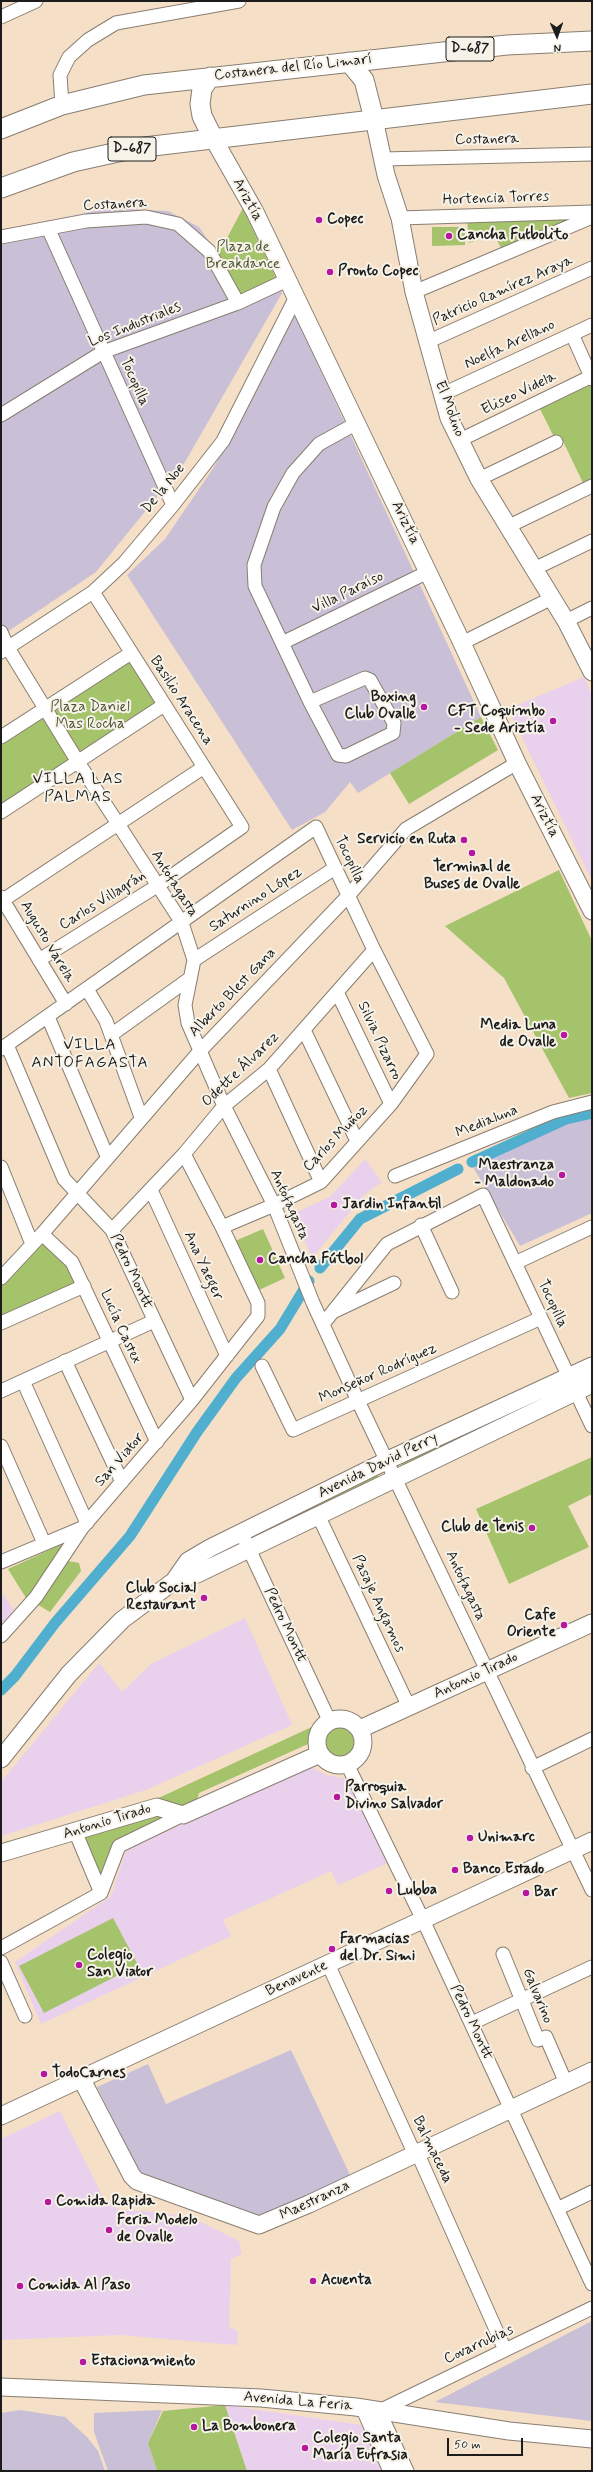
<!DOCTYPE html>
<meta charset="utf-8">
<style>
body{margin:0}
#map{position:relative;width:593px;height:2472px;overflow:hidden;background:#f5dfc6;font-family:Mynerve,sans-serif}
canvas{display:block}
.frame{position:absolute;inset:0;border:2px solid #1c1c1c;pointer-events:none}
.north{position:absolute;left:537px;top:16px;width:40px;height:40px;-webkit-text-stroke:3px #f7f3e8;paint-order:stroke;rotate:178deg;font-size:11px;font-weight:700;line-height:16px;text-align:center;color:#1c1c1c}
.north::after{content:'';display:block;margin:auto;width:14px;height:18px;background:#1c1c1c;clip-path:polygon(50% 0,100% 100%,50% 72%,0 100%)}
.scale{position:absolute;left:447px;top:2438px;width:76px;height:18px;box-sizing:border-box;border:2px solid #1c1c1c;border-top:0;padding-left:5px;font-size:12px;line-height:14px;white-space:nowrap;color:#1c1c1c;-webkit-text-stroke:3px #f7f3e8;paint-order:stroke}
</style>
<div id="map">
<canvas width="593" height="2472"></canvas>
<div class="frame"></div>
<div class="north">N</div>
<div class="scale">50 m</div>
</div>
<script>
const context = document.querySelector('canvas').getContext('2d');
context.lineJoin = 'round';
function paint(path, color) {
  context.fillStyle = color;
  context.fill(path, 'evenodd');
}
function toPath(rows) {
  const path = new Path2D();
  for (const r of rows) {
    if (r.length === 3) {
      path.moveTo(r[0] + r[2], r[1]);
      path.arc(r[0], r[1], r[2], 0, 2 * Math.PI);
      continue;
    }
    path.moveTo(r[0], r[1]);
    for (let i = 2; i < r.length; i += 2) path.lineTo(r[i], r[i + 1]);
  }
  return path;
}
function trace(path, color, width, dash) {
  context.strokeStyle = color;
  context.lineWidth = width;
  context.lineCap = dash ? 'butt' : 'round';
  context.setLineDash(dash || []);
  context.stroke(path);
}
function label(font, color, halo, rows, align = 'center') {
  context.font = font + ' Mynerve,sans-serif';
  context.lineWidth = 4;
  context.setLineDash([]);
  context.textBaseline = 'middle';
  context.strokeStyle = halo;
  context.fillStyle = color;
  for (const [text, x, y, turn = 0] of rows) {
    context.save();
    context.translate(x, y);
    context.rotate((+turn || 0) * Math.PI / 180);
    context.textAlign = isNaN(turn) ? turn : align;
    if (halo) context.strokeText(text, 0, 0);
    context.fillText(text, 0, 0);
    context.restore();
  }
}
const built = toPath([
 [584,677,592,695,592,881,508,709],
 [365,1159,382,1182,365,1194,312,1258,293,1214,331,1196],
 [1,1591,14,1610,1,1625],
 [245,1618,292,1725,146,1790,1,1836,1,1782,99,1663,122,1692,151,1664],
 [307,1764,326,1775,347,1779,388,1863,338,1885,331,1871,223,1920,231,1936,41,2024,15,1962,111,1896,126,1851],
 [60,2111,106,2203,121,2210,159,2212,195,2219,239,2241,242,2254,231,2259,229,2326,238,2332,237,2345,119,2335,1,2340,1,2139],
 [225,2405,361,2425,381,2471,247,2471]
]);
const industrial = toPath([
 [110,208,168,211,199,227,218,255,276,278,282,293,185,462,96,572,1,636,1,230],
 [295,315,481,717,358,793,350,782,325,812,292,830,127,575,165,539,214,467],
 [592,1115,592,1213,520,1246,473,1167,571,1121],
 [291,2050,352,2179,264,2219,143,2178,97,2087,148,2064,166,2104],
 [592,2321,592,2421,435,2402],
 [20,2410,65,2417,87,2437,98,2451,105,2471,1,2471,1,2413],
 [162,2410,148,2443,157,2471,108,2471,94,2432,94,2413]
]);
const green = toPath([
 [243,208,276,278,240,295,218,255],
 [580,215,502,250,494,234,469,243,467,219],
 [432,227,465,227,465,245,432,246],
 [589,383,592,390,592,481,584,485,561,437,555,439,538,405],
 [130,657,160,704,78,758,49,710],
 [45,713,75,761,1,810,1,740],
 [481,717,498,750,409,804,390,773],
 [559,870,592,941,592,1093,569,1098,504,978,445,926],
 [263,1229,285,1278,257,1291,235,1241],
 [43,1243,66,1263,77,1283,1,1318,1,1284],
 [558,1387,563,1392,403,1466,401,1463],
 [592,1457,592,1494,568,1506,589,1547,509,1584,476,1509],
 [377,1472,379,1479,254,1540,249,1538],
 [69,1541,26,1598,8,1569],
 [68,1561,79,1563,81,1571,50,1612,35,1603],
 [340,1742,18],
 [316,1725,309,1737,308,1744,199,1793,196,1804,181,1809,152,1801],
 [155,1811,172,1817,116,1844,101,1884,82,1838],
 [113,1918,138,1965,44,2013,19,1966],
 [225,2405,247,2471,157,2471,148,2443,163,2411]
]);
const canal = toPath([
 [472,1162,566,1119,592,1113],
 [320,1268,360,1219,458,1169],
 [1,1690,15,1676,55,1623,130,1536,197,1432,236,1378,280,1329,309,1281]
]);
const minor = toPath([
 [1,17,36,1],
 [62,105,60,75,69,57,88,40,116,23,239,1],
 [383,159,592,154],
 [400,218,592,212],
 [48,228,173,505],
 [1,237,86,221,146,217,178,224,209,251,238,303],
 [414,292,592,217],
 [572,334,592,379],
 [427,342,592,268],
 [441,395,592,325],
 [1,415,103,352,238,303,287,280],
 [460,440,592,376],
 [479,479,556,442],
 [507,527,592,486],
 [534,569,592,541],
 [566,621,592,608],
 [1,632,8,648,78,762,182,923,194,960,185,1005,188,1023,224,1106,274,1205,313,1303,358,1401,592,1890],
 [282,643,428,572],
 [462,643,552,598],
 [1,652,93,592,124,563,173,505,223,441,296,297],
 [310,702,365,678,370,680,394,723,393,733,346,756,338,755,310,702,255,586,254,565,274,507,293,473,319,444,357,423],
 [1,737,131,653],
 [1,812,164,705],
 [1,897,66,1004],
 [3,900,204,767],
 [39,960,157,886,242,827,93,592],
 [194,960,335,868],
 [87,989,106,1021,141,1117],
 [337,992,391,1104],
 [48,1017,107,1156],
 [304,1030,357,1141],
 [111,1035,189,979],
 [7,1045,64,1179,112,1230,192,1400],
 [1,1049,316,827,374,950,427,1054,391,1104,321,1182,274,1205,222,1227],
 [269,1069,321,1182],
 [1,1167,32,1244],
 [395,1176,553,1112,592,1102],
 [151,1190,227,1356],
 [421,1225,452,1292],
 [112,1230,184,1154,224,1106,269,1069,374,950],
 [42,1234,72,1262,157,1442],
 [515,1263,592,1227],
 [1,1278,42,1234,200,1051,348,896,406,829,517,763],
 [335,1311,394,1283],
 [1,1323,84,1286],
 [323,1324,387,1244,483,1195,592,1426],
 [65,1361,122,1482],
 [262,1366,293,1430,541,1318],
 [23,1381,87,1523],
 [1,1391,154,1321],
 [1,1446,44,1543],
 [318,1515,409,1707],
 [241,1532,329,1720],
 [1,1562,82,1528],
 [1,1636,36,1597,82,1528,192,1400,258,1316,258,1303,222,1227,184,1154],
 [347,1764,423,1920,592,2284],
 [532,1768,592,1739],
 [75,1831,101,1893],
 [1,1948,101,1893,119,1846,183,1815],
 [503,1954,538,2040,546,2037,566,2083],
 [1,1962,25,2016],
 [328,1964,411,2146,417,2152,505,2350],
 [472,2023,592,1967],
 [559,2208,592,2192],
 [407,2471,379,2411,592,2308]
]);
const major = toPath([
 [374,119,386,175,400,218,414,292,449,418,479,479,566,621,592,672],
 [213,138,255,212,462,643,517,763,592,911],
 [174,1581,197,1574,592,1384],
 [340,1742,23],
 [360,1729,592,1623],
 [1,1759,69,1674,122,1620,174,1581,188,1561,210,1548,388,1460,592,1366],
 [1,1853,157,1807,183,1815,320,1754],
 [82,2080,132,2176,137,2181,259,2225,309,2204,592,2071],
 [1,2116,592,1841],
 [1,2387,261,2398,356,2407,509,2431,592,2439],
 [365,2409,392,2471]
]);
const highway = toPath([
 [349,62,364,80,374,119],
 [210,77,202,89,200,104,202,116,213,138],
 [1,129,62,105,144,85,507,45,592,41],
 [1,188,73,162,136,148,592,94]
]);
const markers = [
 [319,220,4,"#b5179e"],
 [449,236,4,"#b5179e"],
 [330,272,4,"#b5179e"],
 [424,707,4,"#b5179e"],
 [553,721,4,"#b5179e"],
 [464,840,4,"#b5179e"],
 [472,853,4,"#b5179e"],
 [564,1035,4,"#b5179e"],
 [562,1175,4,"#b5179e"],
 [334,1205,4,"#b5179e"],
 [260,1260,4,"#b5179e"],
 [532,1528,4,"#b5179e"],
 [204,1598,4,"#b5179e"],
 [564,1625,4,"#b5179e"],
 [337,1797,4,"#b5179e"],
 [470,1838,4,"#b5179e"],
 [455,1870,4,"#b5179e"],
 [389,1891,4,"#b5179e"],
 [526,1893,4,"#b5179e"],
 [332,1949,4,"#b5179e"],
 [79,1965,4,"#b5179e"],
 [44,2074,4,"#b5179e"],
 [48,2202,4,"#b5179e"],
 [109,2230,4,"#b5179e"],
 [313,2281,4,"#b5179e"],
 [20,2286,4,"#b5179e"],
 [83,2362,4,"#b5179e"],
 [194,2427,4,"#b5179e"],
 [305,2448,4,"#b5179e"]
];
const shields = [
 [470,49,48],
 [132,149,48]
];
const shieldNames = [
 ["D-687",470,49],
 ["D-687",132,149]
];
const streetNames = [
 ["Costanera del Río Limarí",293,68,-6],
 ["Costanera",487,140,-1],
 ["Hortencia Torres",496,199,-2],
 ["Ariztía",247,200,61],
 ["Costanera",115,205,-3],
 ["Patricio Ramírez Araya",503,291,-24],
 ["Los Industriales",135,325,-22],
 ["Noelfa Arellano",510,345,-25],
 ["Tocopilla",134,382,66],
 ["Eliseo Videla",519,394,-26],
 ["El Molino",449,409,69],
 ["De la Noe",164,489,-51],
 ["Ariztía",405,523,64],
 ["Villa Paraíso",348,593,-26],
 ["Basilio Aracena",181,701,57],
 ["Ariztía",544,816,63],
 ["Tocopilla",349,860,65],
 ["Antofagasta",174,884,58],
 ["Saturnino López",256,900,-33],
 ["Carlos Villagrán",103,901,-32],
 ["Augusto Varela",47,942,59],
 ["Alberto Blest Gana",233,993,-46],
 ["Silvia Pizarro",379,1041,65],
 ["Odette Álvarez",241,1070,-44],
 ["Medialuna",487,1122,-22],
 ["Carlos Muñoz",336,1139,-46],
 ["Antofagasta",289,1205,66],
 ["Ana Yaeger",203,1266,65],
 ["Pedro Montt",131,1272,65],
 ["Tocopilla",552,1304,65],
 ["Lucía Castex",120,1327,66],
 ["Monseñor Rodríguez",378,1374,-24],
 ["San Viator",120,1460,-49],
 ["Avenida David Perry",378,1466,-26],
 ["Antofagasta",465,1586,65],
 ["Pasaje Angamos",378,1604,65],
 ["Pedro Montt",285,1626,65],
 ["Antonio Tirado",476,1676,-25],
 ["Antonio Tirado",107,1822,-17],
 ["Benavente",297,1979,-25],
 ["Galvarino",537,1996,68],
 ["Pedro Montt",471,2023,65],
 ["Balmaceda",432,2150,64],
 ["Maestranza",315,2201,-25],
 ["Covarrubias",479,2345,-25],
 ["Avenida La Feria",298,2402,5]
];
const poiNames = [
 ["Copec",327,220],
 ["Cancha Futbolito",457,236],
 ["Pronto Copec",338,272],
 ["Boxing",416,698,"right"],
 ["Club Ovalle",416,715,"right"],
 ["CFT Coquimbo",545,712,"right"],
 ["- Sede Ariztía",545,729,"right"],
 ["Servicio en Ruta",456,840,"right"],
 ["Terminal de",472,868,"center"],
 ["Buses de Ovalle",472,885,"center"],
 ["Media Luna",556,1026,"right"],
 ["de Ovalle",556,1043,"right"],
 ["Maestranza",554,1166,"right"],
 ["- Maldonado",554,1183,"right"],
 ["Jardin Infantil",342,1205],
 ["Cancha Fútbol",268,1260],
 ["Club de Tenis",524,1528,"right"],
 ["Club Social",196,1589,"right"],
 ["Restaurant",196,1606,"right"],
 ["Cafe",556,1616,"right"],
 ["Oriente",556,1633,"right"],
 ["Parroquia",345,1788],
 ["Divino Salvador",345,1805],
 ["Unimarc",478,1838],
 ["Banco Estado",463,1870],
 ["Lubba",397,1891],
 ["Bar",534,1893],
 ["Farmacias",340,1940],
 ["del Dr. Simi",340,1957],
 ["Colegio",87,1956],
 ["San Viator",87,1973],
 ["TodoCarnes",52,2074],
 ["Comida Rapida",56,2202],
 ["Feria Modelo",117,2221],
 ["de Ovalle",117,2238],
 ["Acuenta",321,2281],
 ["Comida Al Paso",28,2286],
 ["Estacionamiento",91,2362],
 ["La Bombonera",202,2427],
 ["Colegio Santa",313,2439],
 ["María Eufrasia",313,2456]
];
const parkNames = [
 ["Plaza de",243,248],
 ["Breakdance",243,265],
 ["Plaza Daniel",90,708],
 ["Mas Rocha",90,725]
];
const neighbourhoodNames = [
 ["VILLA LAS",78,780],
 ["PALMAS",78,798],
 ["VILLA",90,1046],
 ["ANTOFAGASTA",90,1064]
];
paint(built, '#e9d1ed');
paint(industrial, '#c9bfd7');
paint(green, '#a4c36b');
trace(canal, '#50afcf', 11);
trace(minor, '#887e71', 15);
trace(major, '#887e71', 19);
trace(highway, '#887e71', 21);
trace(minor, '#fff', 13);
trace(major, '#fff', 17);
trace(highway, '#fff', 19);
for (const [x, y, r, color] of markers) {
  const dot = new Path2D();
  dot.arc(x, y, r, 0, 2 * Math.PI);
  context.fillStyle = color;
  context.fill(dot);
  trace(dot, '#f7f3e8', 1.5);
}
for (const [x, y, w] of shields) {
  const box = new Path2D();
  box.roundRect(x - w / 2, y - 12, w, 24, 3);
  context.fillStyle = '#f7f3e8';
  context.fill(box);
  trace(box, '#1c1c1c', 1);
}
label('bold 14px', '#1c1c1c', null, shieldNames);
label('15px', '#1c1c1c', '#f7f3e8', streetNames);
label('bold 15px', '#1c1c1c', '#f7f3e8', poiNames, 'left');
label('15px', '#4c5638', '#f7f3e8', parkNames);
context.letterSpacing = '1px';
label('16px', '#1c1c1c', '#f7f3e8', neighbourhoodNames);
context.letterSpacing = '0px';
</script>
